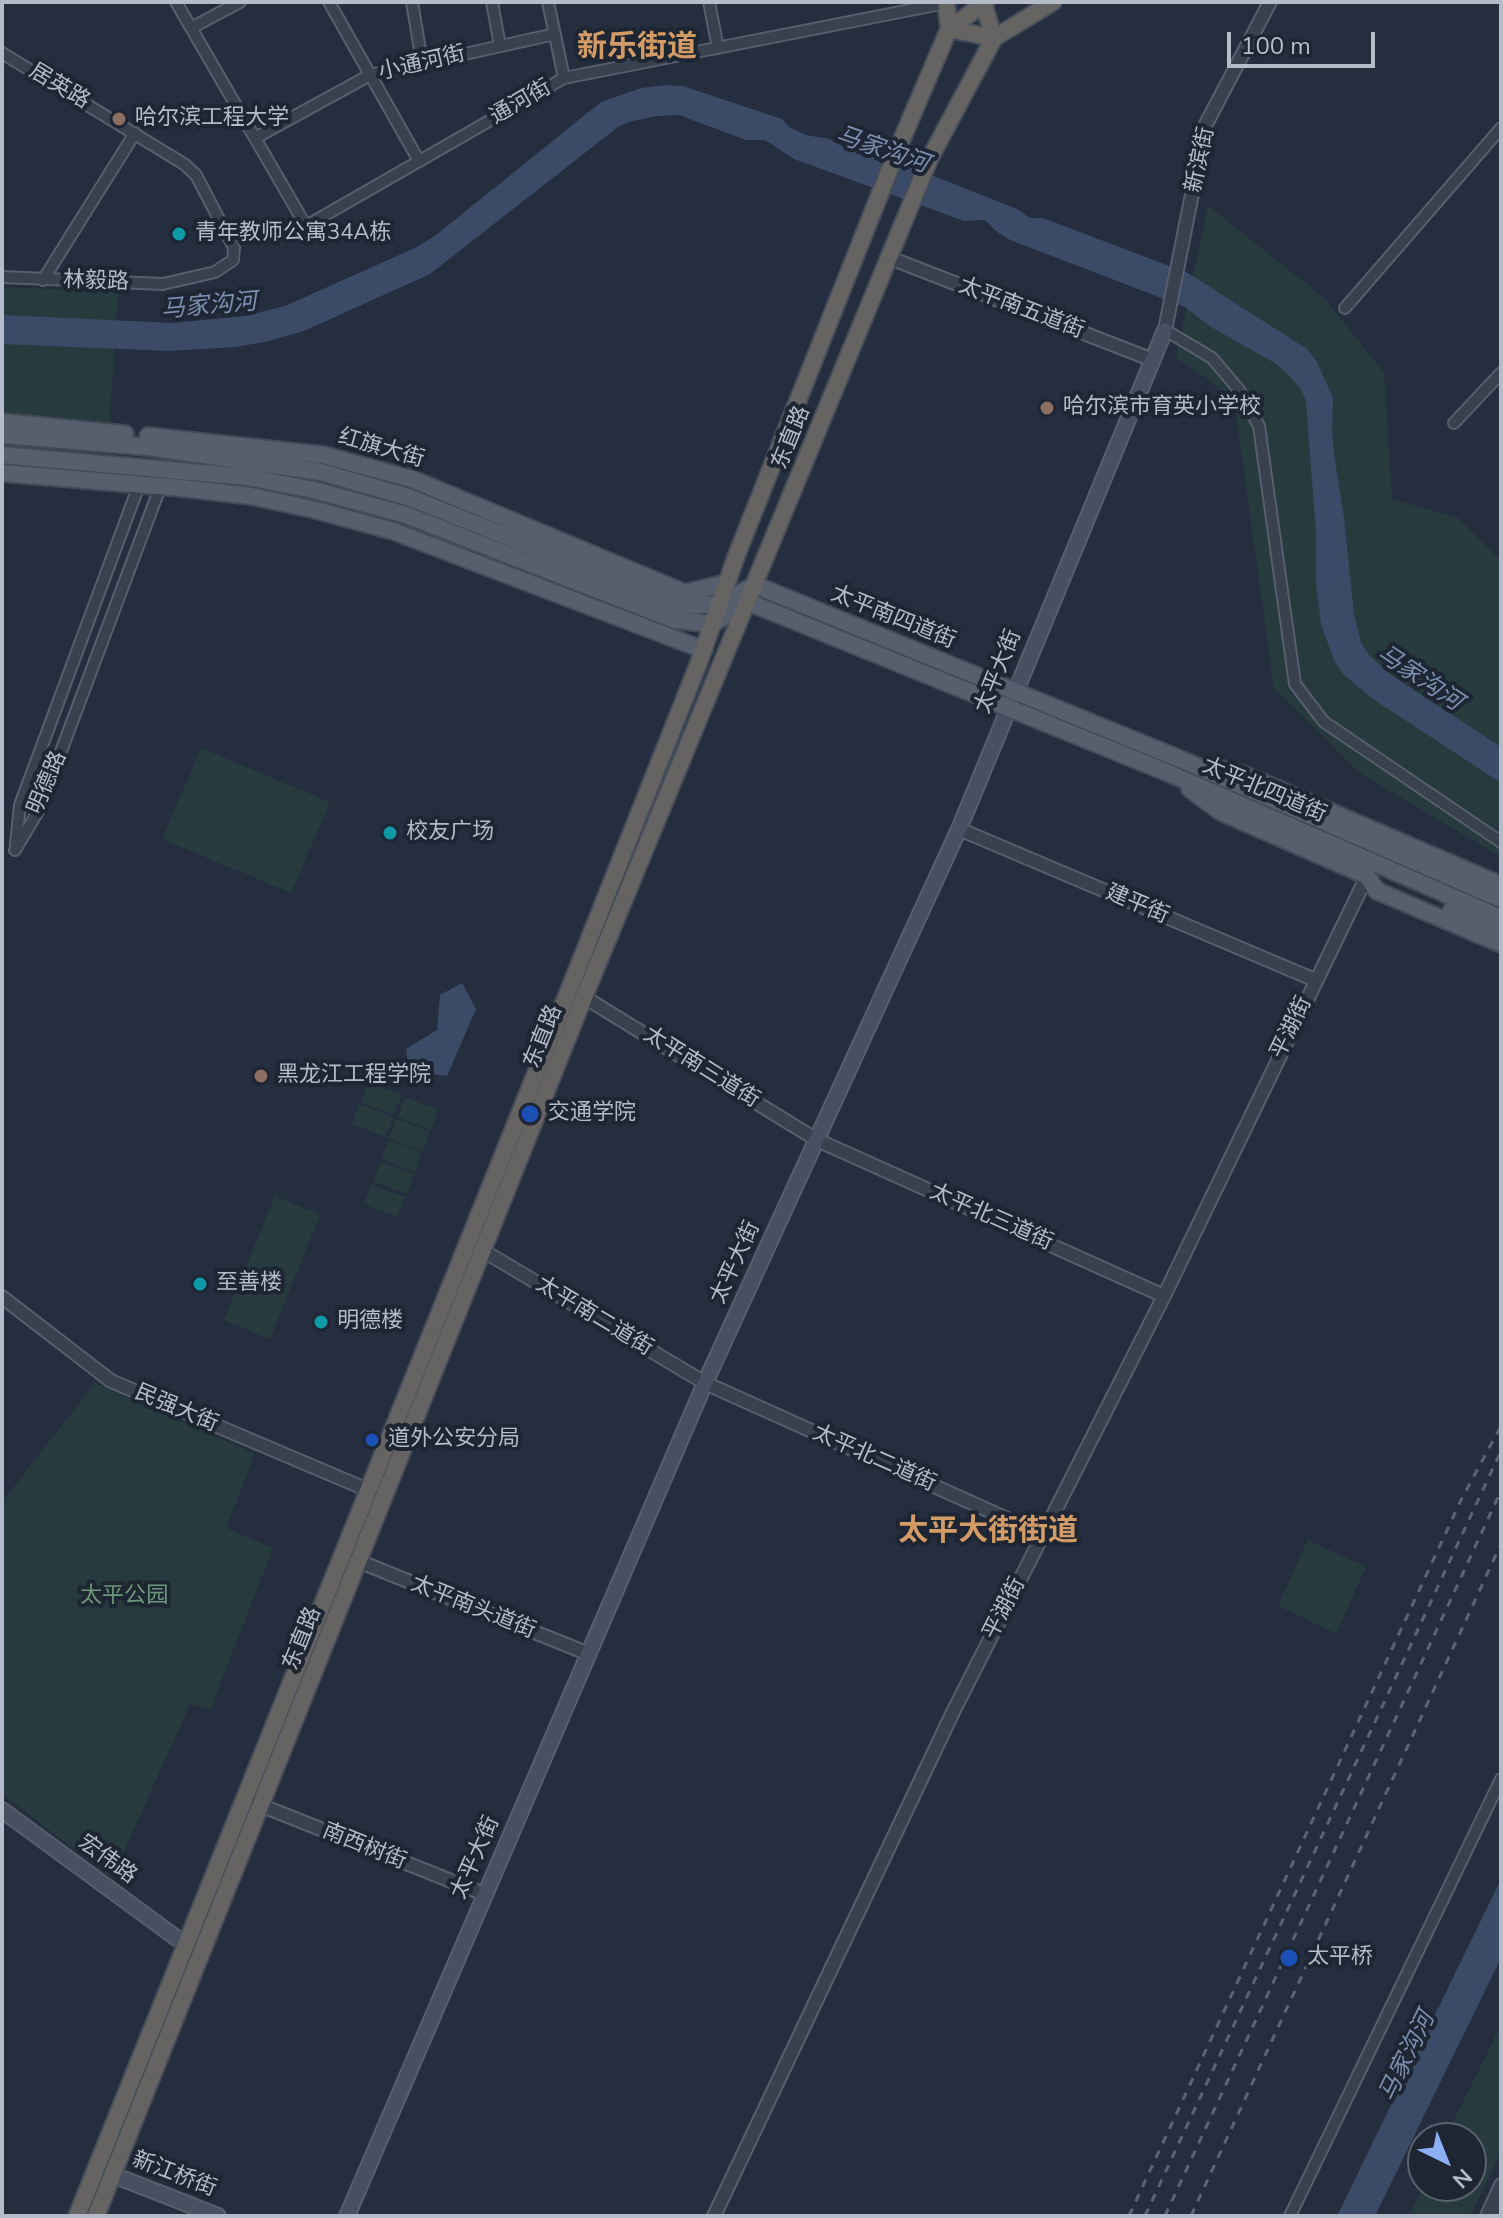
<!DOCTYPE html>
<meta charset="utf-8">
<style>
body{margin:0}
#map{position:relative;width:1503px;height:2218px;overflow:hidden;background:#252e3e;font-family:"Nunito Sans",sans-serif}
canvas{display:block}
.frame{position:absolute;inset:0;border:4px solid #b5bbc9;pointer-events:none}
.north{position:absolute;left:1407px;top:2122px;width:80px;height:80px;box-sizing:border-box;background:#1e2533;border:2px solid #5a616f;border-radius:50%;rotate:137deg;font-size:22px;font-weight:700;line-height:32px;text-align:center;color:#b5bbc9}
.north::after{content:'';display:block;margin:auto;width:28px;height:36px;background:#8daff6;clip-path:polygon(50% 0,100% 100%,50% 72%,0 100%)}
.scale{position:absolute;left:1227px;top:32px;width:148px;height:36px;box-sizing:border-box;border:4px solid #b5bbc9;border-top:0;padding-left:10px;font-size:24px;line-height:28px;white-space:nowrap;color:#b5bbc9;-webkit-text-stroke:6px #1e2533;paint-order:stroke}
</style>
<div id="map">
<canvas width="1503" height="2218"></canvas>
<div class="frame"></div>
<div class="north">N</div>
<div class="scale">100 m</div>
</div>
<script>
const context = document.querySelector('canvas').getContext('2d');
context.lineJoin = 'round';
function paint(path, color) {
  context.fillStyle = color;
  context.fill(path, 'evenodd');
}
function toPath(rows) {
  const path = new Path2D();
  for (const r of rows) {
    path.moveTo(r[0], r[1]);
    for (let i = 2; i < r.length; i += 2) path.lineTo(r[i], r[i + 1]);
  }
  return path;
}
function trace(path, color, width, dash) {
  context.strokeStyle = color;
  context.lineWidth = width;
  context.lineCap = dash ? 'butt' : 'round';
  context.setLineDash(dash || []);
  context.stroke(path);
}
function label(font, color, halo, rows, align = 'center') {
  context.font = font + ' "Nunito Sans","Noto Sans SC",sans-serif';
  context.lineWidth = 8;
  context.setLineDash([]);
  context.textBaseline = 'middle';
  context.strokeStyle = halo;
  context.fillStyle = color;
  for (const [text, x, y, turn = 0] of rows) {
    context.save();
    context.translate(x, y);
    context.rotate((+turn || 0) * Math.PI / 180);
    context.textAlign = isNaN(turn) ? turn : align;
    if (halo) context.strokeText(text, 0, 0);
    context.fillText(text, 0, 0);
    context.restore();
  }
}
const green = toPath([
 [1208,206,1322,296,1384,372,1392,499,1458,518,1501,561,1501,857,1360,773,1274,688,1235,406,1210,380,1176,358],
 [2,287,118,292,109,433,2,420],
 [201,748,330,802,291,893,162,839],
 [368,1083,402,1095,394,1115,361,1102],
 [405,1097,439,1110,431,1130,398,1117],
 [359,1104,393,1117,386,1137,352,1124],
 [397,1119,430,1131,423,1151,389,1138],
 [389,1140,422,1152,415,1172,381,1159],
 [381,1162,414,1174,407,1194,373,1181],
 [371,1184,405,1197,397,1217,364,1204],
 [275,1196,320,1215,270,1339,224,1320],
 [95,1383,255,1454,226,1528,273,1548,210,1710,190,1704,112,1878,2,1794,2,1502],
 [1308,1540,1366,1567,1336,1633,1278,1606],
 [1501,2025,1501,2152,1470,2216,1409,2216,1423,2186,1471,2186,1471,2138,1445,2138]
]);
const water = toPath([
 [666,85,683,86,782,119,789,127,806,135,829,139,847,149,866,149,1017,209,1030,218,1043,218,1188,273,1307,349,1317,362,1333,398,1332,430,1334,454,1344,518,1354,614,1361,643,1369,655,1391,675,1501,747,1501,783,1373,699,1344,675,1334,660,1321,624,1316,583,1316,533,1306,401,1300,388,1287,373,1273,362,1211,327,1185,307,1010,240,997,232,985,220,964,221,794,159,765,140,746,140,679,115,656,116,629,122,618,127,430,274,304,331,269,341,236,347,169,351,2,344,2,315,173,323,245,316,285,306,417,247,436,235,601,102,641,88],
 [462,983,476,1009,447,1076,432,1074,428,1062,408,1063,406,1049,437,1030,440,995],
 [1501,1879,1501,1958,1375,2216,1337,2216]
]);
const minor = toPath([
 [176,2,306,226,564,78,946,3],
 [329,2,419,161],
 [412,2,422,62],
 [492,2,500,46],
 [548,2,564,78],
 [709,2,718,48],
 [191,28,240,2],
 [2,53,184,164,196,175,234,248,233,260,215,272,163,284,2,277],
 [255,138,370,75,555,34],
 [43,280,135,133],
 [1345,308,1501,128],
 [1165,330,1212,358,1239,390,1259,426,1295,684,1324,722,1501,842],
 [1454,423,1501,373],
 [16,844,20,805,145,469],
 [15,850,39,810,161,485],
 [1290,2216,1501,1779]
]);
const tertiary = toPath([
 [890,258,1153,360],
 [1165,330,1206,124,1270,2],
 [959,829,1315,980],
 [584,997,817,1140,1164,1296],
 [482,1250,705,1383,1043,1535],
 [2,1297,111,1381,368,1490],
 [358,1561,589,1654],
 [255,1803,484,1894],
 [714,2216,953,1712,1164,1296,1367,876],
 [1487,2216,1501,2185],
 [1496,2216,1501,2206]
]);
const secondary = toPath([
 [2,1810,186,1945],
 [113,2175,218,2216],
 [347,2216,705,1383,959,829,1165,330]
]);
const primary = toPath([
 [2,422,125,434],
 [2,435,148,447,321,472,408,497,681,606,719,604,755,585,1180,759,1501,899],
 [148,436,323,455,412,479,685,593,726,583],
 [2,455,247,477,314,490,406,515,675,620,712,624,748,602,1166,772,1501,918],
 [2,473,182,488,251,496,316,510,393,531,704,650],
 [1218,768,1245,775,1501,885],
 [1190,789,1221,812,1367,876,1377,891,1501,944],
 [1451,911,1501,932]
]);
const trunk = toPath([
 [946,2,949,29],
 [983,2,994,38],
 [949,29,994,38],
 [77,2216,548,1043,698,665,737,554,899,146,949,29,986,2],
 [96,2216,584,997,930,158,994,38,1053,2]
]);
const rail = toPath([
 [1129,2216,1461,1500,1501,1426],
 [1145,2216,1501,1451],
 [1165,2216,1501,1491],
 [1191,2216,1501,1544]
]);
const markers = [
 [119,119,8,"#8d6e63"],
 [179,234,8,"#0f9aa8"],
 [1047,408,8,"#8d6e63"],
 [390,833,8,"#0f9aa8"],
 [261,1076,8,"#8d6e63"],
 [530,1114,10,"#1a4fb4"],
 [200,1284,8,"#0f9aa8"],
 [321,1322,8,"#0f9aa8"],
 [372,1440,8,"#1a4fb4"],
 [1289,1958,10,"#1a4fb4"]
];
const streetNames = [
 ["小通河街",422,64,-13],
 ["居英路",59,87,31],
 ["通河街",521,103,-30],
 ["新滨街",1201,160,-78],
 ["林毅路",96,282,2],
 ["太平南五道街",1021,309,21],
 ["东直路",792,438,-68],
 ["红旗大街",381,449,16],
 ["太平南四道街",893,618,22],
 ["太平大街",999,672,-68],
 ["明德路",48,783,-67],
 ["太平北四道街",1264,791,23],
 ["建平街",1137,905,23],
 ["平湖街",1292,1028,-64],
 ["东直路",544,1037,-68],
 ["太平南三道街",701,1068,32],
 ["太平北三道街",991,1218,24],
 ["太平大街",736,1263,-65],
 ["太平南二道街",594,1317,31],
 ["民强大街",176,1409,23],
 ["太平北二道街",874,1459,24],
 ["太平南头道街",473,1608,22],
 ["平湖街",1005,1609,-63],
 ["东直路",303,1639,-68],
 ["南西树街",364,1847,22],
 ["太平大街",476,1858,-66],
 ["宏伟路",107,1860,36],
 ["新江桥街",174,2175,21]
];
const poiNames = [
 ["哈尔滨工程大学",135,119],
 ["青年教师公寓34A栋",195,234],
 ["哈尔滨市育英小学校",1063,408],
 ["校友广场",406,833],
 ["黑龙江工程学院",277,1076],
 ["交通学院",548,1114],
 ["至善楼",216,1284],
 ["明德楼",337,1322],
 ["道外公安分局",388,1440],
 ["太平桥",1307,1958]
];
const parkNames = [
 ["太平公园",124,1597]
];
const waterNames = [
 ["马家沟河",882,151,19],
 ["马家沟河",209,307,-5],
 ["马家沟河",1419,679,34],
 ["马家沟河",1408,2057,-64]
];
const districtNames = [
 ["新乐街道",637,49],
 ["太平大街街道",988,1533]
];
paint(green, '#273b3f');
paint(water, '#3b4a67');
trace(minor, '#575e6c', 14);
trace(tertiary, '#575e6c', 16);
trace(secondary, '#575e6c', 18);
trace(primary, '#424957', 20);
trace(trunk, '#444b59', 20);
trace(minor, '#39404e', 10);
trace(tertiary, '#39404e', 12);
trace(secondary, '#474f61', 14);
trace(primary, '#575f6e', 16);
trace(trunk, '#666462', 16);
trace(rail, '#5b6475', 3, [8, 8]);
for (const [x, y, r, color] of markers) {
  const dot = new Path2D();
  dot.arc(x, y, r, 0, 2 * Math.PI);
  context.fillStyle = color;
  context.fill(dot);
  trace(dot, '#1e2533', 3);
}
label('22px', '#b5bbc9', '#1e2533', streetNames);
label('22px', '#b5bbc9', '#1e2533', poiNames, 'left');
label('22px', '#6c9a7a', '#1e2533', parkNames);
label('italic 24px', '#7d8fb0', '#1e2533', waterNames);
label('bold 30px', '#d39c66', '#1e2533', districtNames);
</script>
